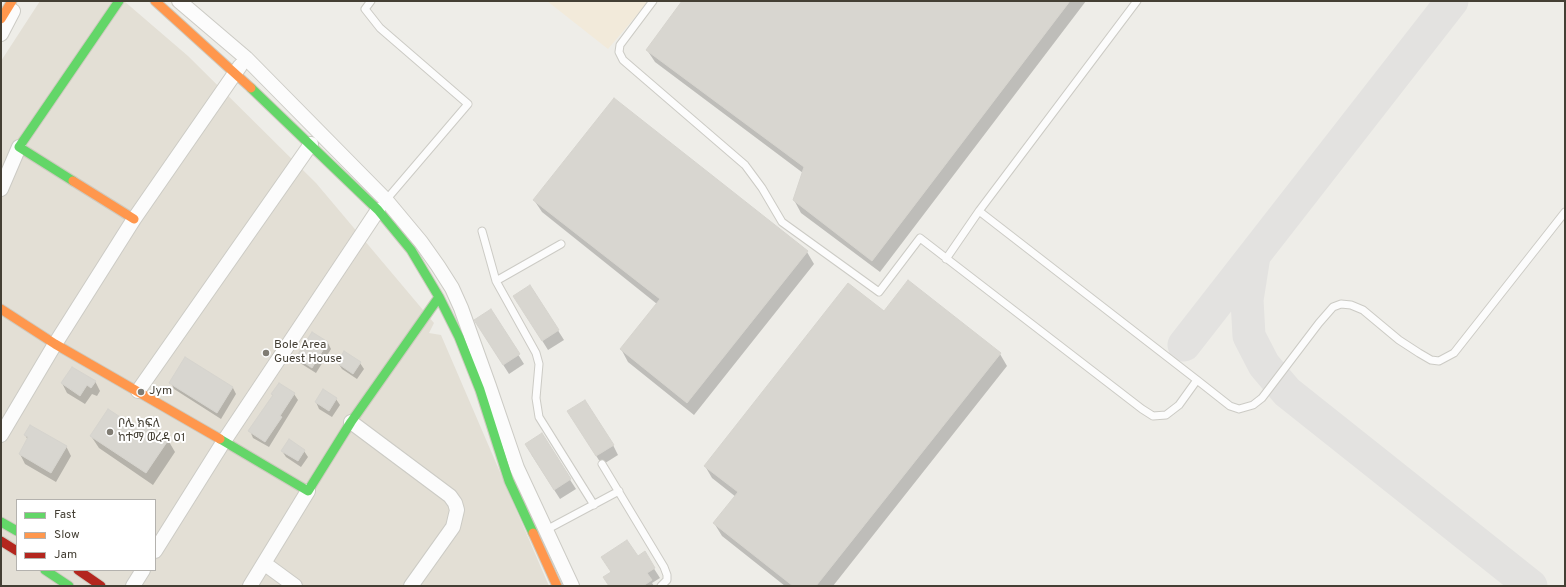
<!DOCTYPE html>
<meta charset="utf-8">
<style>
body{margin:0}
#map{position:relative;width:1566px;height:587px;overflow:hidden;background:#eeede8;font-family:Overpass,sans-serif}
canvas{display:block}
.frame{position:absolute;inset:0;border:2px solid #443f34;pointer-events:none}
.legend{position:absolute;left:16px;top:499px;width:140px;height:72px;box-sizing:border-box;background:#fff;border:1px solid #b4b2ae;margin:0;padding:5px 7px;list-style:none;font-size:12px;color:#443f34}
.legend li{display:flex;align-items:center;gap:8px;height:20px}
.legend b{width:20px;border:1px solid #b4b2ae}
</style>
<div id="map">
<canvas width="1566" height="587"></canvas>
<div class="frame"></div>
<ul class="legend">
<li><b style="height:5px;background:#63d668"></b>Fast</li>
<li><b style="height:5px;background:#ff974d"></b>Slow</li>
<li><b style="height:5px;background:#b3261e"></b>Jam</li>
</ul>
</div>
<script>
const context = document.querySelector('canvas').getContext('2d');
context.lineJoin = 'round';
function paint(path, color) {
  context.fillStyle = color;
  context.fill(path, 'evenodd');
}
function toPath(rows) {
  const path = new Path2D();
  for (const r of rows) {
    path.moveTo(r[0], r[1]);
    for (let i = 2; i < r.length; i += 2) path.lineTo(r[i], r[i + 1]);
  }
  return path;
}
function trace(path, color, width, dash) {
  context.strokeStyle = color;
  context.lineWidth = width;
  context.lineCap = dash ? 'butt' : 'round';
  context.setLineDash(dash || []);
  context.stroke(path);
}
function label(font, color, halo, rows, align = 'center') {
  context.font = font + ' Overpass,"Noto Sans Ethiopic",sans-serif';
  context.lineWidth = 4;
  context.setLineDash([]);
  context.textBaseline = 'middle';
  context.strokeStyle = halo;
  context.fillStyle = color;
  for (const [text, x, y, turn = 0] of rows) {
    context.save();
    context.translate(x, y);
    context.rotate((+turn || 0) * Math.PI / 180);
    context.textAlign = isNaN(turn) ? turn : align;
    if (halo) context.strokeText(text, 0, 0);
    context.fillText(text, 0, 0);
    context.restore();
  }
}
const residential = toPath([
 [40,1,124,1,188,56,316,183,434,323,429,333,441,335,549,586,1,586,1,61],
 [17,500,155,500,155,570,17,570]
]);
const commercial = toPath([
 [547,1,649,1,608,49]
]);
const shadow = toPath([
 [684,1,1086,1,880,272,801,213,794,200,803,173,655,62,647,50],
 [534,200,807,252,814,264,694,415,628,362,621,349,657,304,542,212],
 [530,286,564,340,548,350,520,305],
 [491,311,524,364,509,374,481,330],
 [884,312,1000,354,1007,366,833,586,785,586,722,536,714,523,736,497,712,478,705,466],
 [312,333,328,343,331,349,316,373,300,363,297,357],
 [186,359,233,388,236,394,221,419,174,389,171,383],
 [338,363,360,363,364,369,357,379,342,369],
 [95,381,100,391,97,396,92,394,85,404,67,393,62,383],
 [279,384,294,394,298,400,269,447,253,438,250,431,273,396,272,394],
 [336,399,340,405,332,417,319,409,316,402],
 [574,421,613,445,618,455,602,465],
 [137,430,168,440,175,452,153,485,99,448,91,436],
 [25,435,66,446,71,456,56,482,25,464,20,454,28,440],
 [541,435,576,489,560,499,531,454],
 [282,451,304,451,308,457,301,467,286,457],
 [644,553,660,578,652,583,654,586,609,586]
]);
const taxiway = toPath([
 [1254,256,1247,300,1249,336,1264,365,1287,392,1531,586],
 [1184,345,1452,1]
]);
const building = toPath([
 [682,1,1070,1,872,261,793,200,804,167,646,50,682,1],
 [614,98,808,251,687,403,620,349,660,299,533,200,614,98],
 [908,280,1001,353,816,586,793,586,713,523,738,492,704,466,848,283,884,311,908,280],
 [530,285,559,330,542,341,513,296,530,285],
 [491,309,520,354,503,365,474,320,491,309],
 [312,332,328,342,312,368,296,357,312,332],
 [344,351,361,362,353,374,337,363,344,351],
 [185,357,233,387,217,413,169,383,185,357],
 [72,367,96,381,91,388,87,385,80,396,61,383,72,367],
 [279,383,295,393,280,416,282,417,265,442,248,431,273,395,271,394,279,383],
 [323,389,337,398,329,411,315,402,323,389],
 [585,400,614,445,596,456,567,411,585,400],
 [108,409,137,428,142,421,169,439,146,473,90,436,108,409],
 [30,425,67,446,51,473,19,454,28,437,24,435,30,425],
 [542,433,571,479,554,490,525,444,542,433],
 [289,439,305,450,298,461,281,451,289,439],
 [627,540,638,556,645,551,655,568,647,573,652,580,643,586,609,586,603,577,611,572,601,557,627,540]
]);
const lane = toPath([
 [371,1,365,9,380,28,468,104,386,200],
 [653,1,620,45,619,52,623,60,745,165,762,188,782,222,879,292,920,238,1142,409,1153,416,1166,415,1179,405,1197,380,1230,406,1239,409,1253,405,1262,398,1319,323,1333,307,1341,304,1351,305,1363,310,1399,340,1419,353,1431,360,1439,361,1454,353,1565,212],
 [979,211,1197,380],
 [482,231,496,281,536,353,539,364,536,398,539,417,594,505],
 [946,259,979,211,1137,1],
 [496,281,561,244],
 [602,464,664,567,667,575,667,580,661,586],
 [546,530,619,491]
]);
const street = toPath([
 [179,1,246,58,386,200,421,242,438,266,452,288,461,308,489,386,517,468,572,586],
 [1,34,13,11],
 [1,189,19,147],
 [138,391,311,144],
 [351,422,450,496,455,503,457,510,453,527,411,586],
 [1,435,55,344,134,219,240,66],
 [155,551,224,441,378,210],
 [265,564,295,586],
 [133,586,143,570],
 [250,586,308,491]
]);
const fast = toPath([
 [251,88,378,210,411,250,439,297,459,337,480,390,509,481,533,533],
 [73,181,19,147,119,1],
 [220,439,308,491,351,422,439,297],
 [1,522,17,531],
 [45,570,69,586]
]);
const slow = toPath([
 [155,1,251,88],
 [1,19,12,1],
 [73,181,134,219],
 [1,309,55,344,220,439],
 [533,533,557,586]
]);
const jam = toPath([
 [1,541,17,551],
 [78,570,101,586]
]);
const markers = [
 [266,353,4,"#807c73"],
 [141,392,4,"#807c73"],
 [110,432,4,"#807c73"]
];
const poiNames = [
 ["Bole Area",274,346],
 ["Guest House",274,360],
 ["Jym",149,392],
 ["ቦሌ ክፍለ",118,425],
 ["ከተማ ወረዳ 01",118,439]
];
paint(residential, '#e3dfd5');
paint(commercial, '#f2eada');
paint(shadow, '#0003');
trace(taxiway, '#e3e2e0', 33);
paint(building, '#d8d6d0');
trace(building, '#d6d4ce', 1);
trace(lane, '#cccbc5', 9);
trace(street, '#cccbc5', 16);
trace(fast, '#cecabf', 11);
trace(slow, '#cecabf', 11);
trace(jam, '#cecabf', 11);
trace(lane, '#fcfcfc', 7);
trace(street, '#fcfcfc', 14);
trace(fast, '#63d668', 9);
trace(slow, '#ff974d', 9);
trace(jam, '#b3261e', 9);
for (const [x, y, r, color] of markers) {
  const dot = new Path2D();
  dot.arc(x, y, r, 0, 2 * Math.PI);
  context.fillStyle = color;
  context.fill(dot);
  trace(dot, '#fff', 1.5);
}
label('12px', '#443f34', '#fff', poiNames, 'left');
</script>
